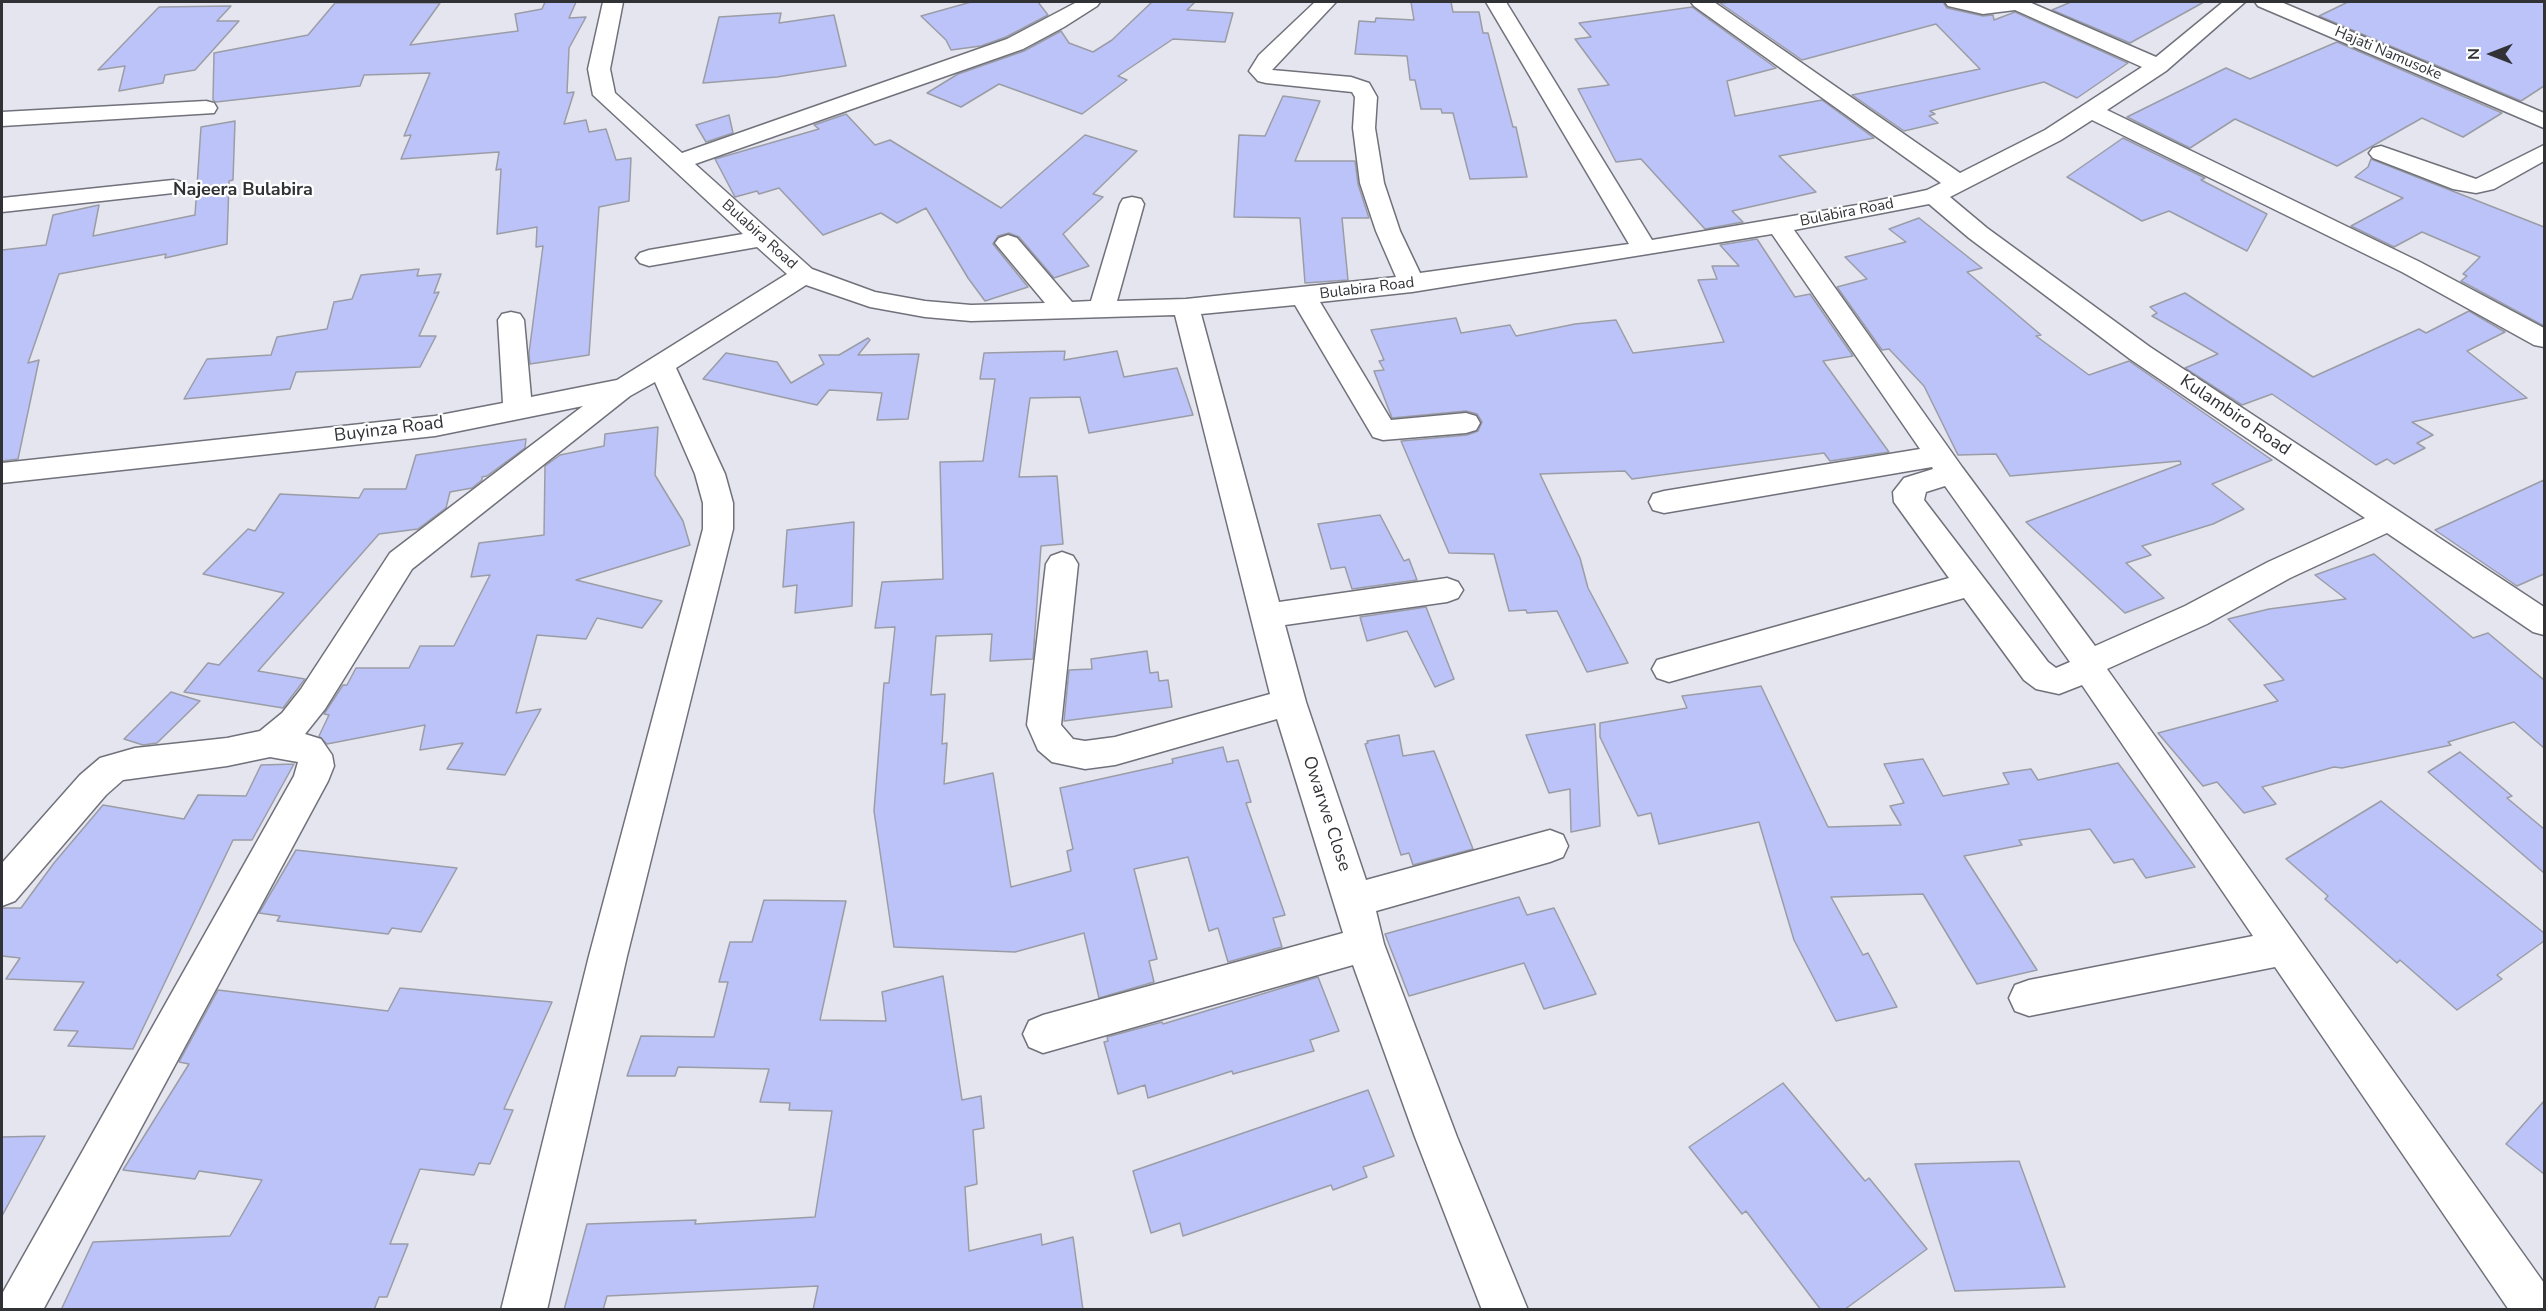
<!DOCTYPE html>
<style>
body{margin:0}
#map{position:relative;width:2546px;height:1311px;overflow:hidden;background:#e4e5ef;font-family:"Nunito Sans",sans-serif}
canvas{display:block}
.frame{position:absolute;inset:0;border:3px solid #313236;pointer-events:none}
.north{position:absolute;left:2462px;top:24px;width:60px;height:60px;-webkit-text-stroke:4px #fff;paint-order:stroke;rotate:270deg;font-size:16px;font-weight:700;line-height:24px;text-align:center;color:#313236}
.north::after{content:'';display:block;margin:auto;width:21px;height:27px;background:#313236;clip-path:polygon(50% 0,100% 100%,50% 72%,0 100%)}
</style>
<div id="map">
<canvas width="2546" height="1311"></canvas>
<div class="frame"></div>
<div class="north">N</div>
</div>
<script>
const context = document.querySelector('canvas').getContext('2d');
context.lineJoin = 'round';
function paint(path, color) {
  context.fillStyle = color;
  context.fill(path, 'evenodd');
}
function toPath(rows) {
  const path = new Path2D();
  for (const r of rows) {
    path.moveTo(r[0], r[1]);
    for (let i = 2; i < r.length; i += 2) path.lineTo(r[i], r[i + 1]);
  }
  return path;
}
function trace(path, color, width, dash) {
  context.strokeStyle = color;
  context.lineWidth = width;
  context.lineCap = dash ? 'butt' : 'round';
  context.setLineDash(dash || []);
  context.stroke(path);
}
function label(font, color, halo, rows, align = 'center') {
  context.font = font + ' "Nunito Sans",sans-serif';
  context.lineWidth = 4.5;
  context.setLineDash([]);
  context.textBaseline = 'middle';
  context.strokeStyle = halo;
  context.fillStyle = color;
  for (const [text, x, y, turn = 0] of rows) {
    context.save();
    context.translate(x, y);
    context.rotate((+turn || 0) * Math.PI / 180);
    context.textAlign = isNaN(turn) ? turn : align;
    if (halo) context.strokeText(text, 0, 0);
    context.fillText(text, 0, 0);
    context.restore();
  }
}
const building = toPath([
 [545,2,576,2,569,18,586,17,569,48,567,93,574,92,564,124,586,120,589,132,606,129,616,160,631,158,629,201,599,207,589,355,530,364,529,353,543,246,536,247,537,227,497,234,501,169,496,170,499,152,401,159,411,135,404,136,430,73,364,75,360,86,216,102,213,100,214,53,308,35,335,3,440,3,410,45,518,31,515,14,542,9,545,2],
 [971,2,1038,2,1048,15,1006,37,981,46,951,50,946,40,921,16,971,2],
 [1152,2,1195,2,1187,10,1233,13,1225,42,1173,39,1118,76,1127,80,1082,114,999,84,961,107,927,93,958,74,1024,51,1061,31,1069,43,1093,52,1112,40,1152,2],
 [1411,2,1451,2,1453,12,1479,12,1483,33,1488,33,1513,127,1516,127,1527,177,1470,179,1453,113,1442,113,1441,109,1421,109,1415,80,1410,80,1407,56,1355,54,1359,21,1375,22,1376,18,1414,20,1411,2],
 [1733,2,1943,2,1947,8,1983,16,1993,15,1994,20,2015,12,2128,63,2077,98,2044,82,1930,111,1935,114,1929,116,1938,123,1904,131,1852,95,1980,69,1936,24,1802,60,1720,3,1733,2],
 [2071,2,2204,2,2130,43,2052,10,2071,2],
 [2348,2,2544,2,2544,86,2521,101,2319,16,2348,2],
 [231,6,217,21,239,21,195,70,165,75,163,83,119,91,125,66,98,70,159,7,231,6],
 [1692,7,1776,68,1727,81,1735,116,1822,100,1874,138,1779,156,1816,192,1732,211,1743,222,1705,229,1641,159,1616,162,1578,89,1609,85,1575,39,1591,37,1579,23,1692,7],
 [781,13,779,23,834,15,846,66,777,77,703,83,719,17,781,13],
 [2337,42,2502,113,2463,137,2422,118,2337,166,2235,119,2190,148,2127,117,2226,68,2250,79,2337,42],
 [1283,96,1320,101,1295,161,1355,161,1358,184,1369,218,1342,218,1348,280,1305,283,1300,218,1234,217,1239,135,1265,136,1283,96],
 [846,114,875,145,890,140,1001,208,1085,135,1137,151,1093,194,1103,197,1063,234,1089,266,1054,278,1019,237,1009,233,998,236,993,244,1028,287,985,301,968,278,926,208,897,223,881,213,823,235,779,188,759,194,757,191,735,197,715,159,819,129,814,125,846,114],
 [729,115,733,133,706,142,696,125,729,115],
 [235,121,233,180,229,181,227,244,165,258,166,254,59,274,28,363,39,360,18,459,2,461,2,250,46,245,53,215,99,205,93,236,195,215,201,127,235,121],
 [2123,138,2205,178,2201,180,2267,214,2247,251,2169,211,2142,221,2067,177,2123,138],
 [2371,159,2544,227,2544,326,2461,281,2467,276,2463,274,2480,257,2422,232,2394,247,2351,226,2403,198,2355,177,2368,167,2371,159],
 [1919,218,1982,268,1967,272,2041,335,2036,336,2089,375,2129,361,2272,460,2212,484,2244,509,2213,524,2142,546,2151,555,2126,563,2164,598,2125,613,2026,522,2181,464,2180,461,2010,476,1996,454,1958,455,1924,386,1889,349,1882,350,1837,287,1867,279,1845,257,1906,242,1889,229,1919,218],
 [1757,239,1795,297,1810,294,1853,356,1823,361,1889,452,1830,461,1824,453,1632,479,1625,471,1540,474,1580,558,1588,588,1628,663,1587,672,1557,611,1527,613,1526,610,1509,611,1494,554,1449,553,1401,441,1467,435,1478,431,1482,422,1477,414,1466,411,1392,418,1374,371,1384,370,1379,361,1384,360,1371,330,1456,318,1461,333,1510,325,1516,336,1575,324,1616,320,1633,353,1724,342,1698,280,1717,279,1712,266,1739,266,1720,245,1757,239],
 [419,269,417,276,441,274,434,293,439,292,419,336,436,336,420,367,296,372,290,389,184,399,207,359,271,355,277,337,327,329,334,302,352,299,361,275,419,269],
 [2185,293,2313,377,2419,329,2426,333,2469,311,2505,332,2467,351,2527,398,2412,422,2433,435,2417,443,2425,448,2394,464,2387,459,2376,465,2272,394,2242,405,2185,368,2218,354,2152,316,2157,313,2150,307,2185,293],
 [868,338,870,340,858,355,919,354,908,419,877,420,882,393,829,390,817,405,703,379,726,353,777,362,791,383,824,364,819,355,839,355,868,338],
 [1065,351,1064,360,1117,351,1124,377,1177,368,1193,415,1089,433,1080,397,1030,398,1019,477,1057,476,1063,544,1041,546,1033,659,990,661,992,634,936,636,931,695,945,694,942,744,947,743,944,784,993,773,1011,887,1071,871,1067,851,1073,849,1060,788,1173,763,1172,759,1223,747,1227,762,1238,760,1251,802,1246,803,1285,915,1273,918,1282,947,1228,962,1218,928,1209,931,1188,857,1134,869,1157,959,1149,961,1154,982,1099,998,1084,933,1015,952,894,947,874,811,884,683,889,683,895,627,875,628,882,582,943,579,940,462,983,461,995,379,980,379,984,353,1065,351],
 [658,427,655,475,683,521,690,545,576,580,662,601,642,628,597,618,586,639,537,635,516,713,541,709,505,775,447,769,463,743,420,750,425,725,327,744,319,736,329,715,324,714,343,685,347,685,356,668,409,668,420,646,454,646,490,575,471,577,479,543,544,535,545,466,560,455,604,446,605,434,658,427],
 [526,439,525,448,487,476,482,477,482,480,472,488,450,492,446,508,418,529,379,534,258,671,305,679,283,708,184,692,208,663,219,665,284,593,203,574,248,529,255,531,280,494,359,498,364,489,406,489,416,455,526,439],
 [2544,480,2544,574,2517,586,2435,530,2544,480],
 [1380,515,1404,561,1409,559,1417,580,1352,589,1345,567,1331,569,1318,524,1380,515],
 [854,522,852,606,795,613,797,585,783,587,787,530,854,522],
 [2374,554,2473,638,2488,633,2544,680,2544,748,2514,722,2448,742,2451,745,2342,768,2334,767,2262,787,2276,804,2244,813,2217,782,2203,786,2158,733,2278,701,2264,685,2284,680,2228,619,2269,609,2346,599,2315,575,2374,554],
 [1426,607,1454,679,1435,687,1407,631,1367,641,1360,617,1426,607],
 [1147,651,1150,673,1158,672,1159,681,1168,680,1172,707,1064,721,1069,670,1092,669,1091,659,1147,651],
 [1761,686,1828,827,1901,825,1890,806,1904,803,1884,764,1923,759,1943,796,2009,784,2003,773,2031,769,2038,780,2118,763,2195,867,2146,878,2133,859,2114,863,2090,829,2019,840,2022,845,1964,856,2037,970,1977,984,1923,894,1831,897,1863,955,1868,953,1897,1007,1836,1021,1794,940,1759,822,1659,844,1651,813,1638,816,1600,737,1600,723,1687,708,1682,696,1761,686],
 [171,692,200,701,157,743,143,745,124,739,171,692],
 [1595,724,1600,826,1571,832,1570,789,1549,793,1526,735,1595,724],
 [1399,735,1403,756,1434,751,1473,849,1413,865,1409,853,1401,855,1365,744,1368,743,1367,741,1399,735],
 [2460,752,2512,796,2507,798,2544,829,2544,873,2428,772,2460,752],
 [294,764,252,840,233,840,133,1049,68,1046,78,1031,54,1030,84,982,6,979,20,958,2,956,2,908,21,908,54,863,103,805,184,819,198,795,246,796,261,765,294,764],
 [2381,801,2544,933,2544,941,2497,975,2502,979,2457,1010,2400,960,2397,963,2325,899,2328,896,2286,859,2381,801],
 [296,850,457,868,421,932,392,928,388,934,277,921,280,916,259,913,296,850],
 [1519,897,1527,915,1554,908,1596,994,1544,1009,1524,963,1409,996,1385,934,1519,897],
 [764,900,846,901,820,1020,886,1021,882,992,943,976,962,1100,981,1096,984,1128,973,1130,977,1184,965,1187,969,1251,1041,1234,1042,1245,1073,1237,1083,1310,813,1310,818,1286,607,1296,603,1310,564,1310,587,1224,696,1220,695,1224,815,1217,832,1111,789,1110,790,1103,760,1102,769,1069,678,1067,675,1076,627,1076,641,1036,714,1037,728,982,719,982,730,942,752,942,764,900],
 [1318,977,1339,1031,1310,1040,1314,1051,1233,1074,1232,1071,1148,1098,1145,1085,1118,1094,1104,1042,1108,1041,1107,1037,1162,1022,1163,1024,1318,977],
 [400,988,552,1002,504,1109,513,1110,490,1164,479,1163,474,1175,420,1169,390,1244,408,1244,387,1297,379,1297,374,1310,61,1310,93,1242,230,1236,262,1180,199,1171,195,1179,123,1170,189,1064,179,1062,218,990,388,1011,400,988],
 [1783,1083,1865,1181,1869,1178,1927,1249,1844,1310,1821,1310,1746,1211,1742,1214,1689,1147,1783,1083],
 [1368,1090,1394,1156,1363,1167,1367,1177,1333,1190,1331,1185,1183,1236,1180,1223,1151,1233,1133,1171,1368,1090],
 [2544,1101,2544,1174,2506,1144,2544,1101],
 [45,1136,2,1216,2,1137,45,1136],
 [2019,1161,2065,1287,1955,1291,1915,1164,2019,1161]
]);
const minor = toPath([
 [603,2,623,2,610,69,615,93,682,153,1007,39,1077,2,1100,2,1097,6,1064,27,1023,49,695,164,812,269,875,292,925,301,971,305,1045,303,995,243,999,238,1008,235,1017,238,1072,302,1091,301,1120,204,1123,199,1132,197,1141,199,1144,204,1117,301,1186,299,1396,277,1376,231,1360,183,1353,128,1355,97,1352,92,1266,83,1258,81,1249,71,1259,55,1315,2,1336,2,1272,70,1351,77,1369,83,1377,97,1375,128,1384,183,1400,231,1420,273,1629,244,1486,2,1506,2,1652,240,1857,205,1927,190,1941,183,1694,6,1691,2,1714,2,1960,173,2045,130,2142,67,2015,10,1983,14,1948,6,1945,2,2029,2,2156,57,2223,2,2245,2,2166,71,2107,110,2420,262,2544,328,2544,347,2534,345,2402,272,2092,120,2061,140,1950,197,1987,228,2150,347,2544,607,2544,635,2533,632,2387,533,2290,578,2207,624,2107,669,2544,1283,2544,1310,2509,1310,2275,967,2029,1016,2015,1011,2009,998,2015,985,2029,980,2253,936,2082,685,2059,694,2036,689,2024,680,1964,598,1669,682,1657,678,1652,669,1657,660,1949,578,1894,502,1893,492,1904,478,1933,469,1932,467,1664,513,1653,510,1649,502,1653,494,1664,491,1920,449,1772,234,1412,292,1320,302,1391,420,1466,413,1476,416,1480,423,1476,430,1466,433,1383,440,1373,437,1295,305,1201,314,1279,602,1447,578,1458,582,1463,590,1458,598,1447,602,1285,625,1306,702,1366,880,1550,830,1563,835,1568,846,1563,857,1550,862,1376,911,1384,944,1457,1137,1528,1310,1482,1310,1415,1137,1353,965,1043,1053,1029,1047,1023,1034,1029,1021,1043,1015,1343,933,1277,719,1115,765,1085,769,1052,762,1038,750,1027,725,1046,564,1051,556,1062,552,1073,556,1078,564,1061,725,1073,739,1085,741,1115,737,1270,694,1175,315,971,321,925,317,870,307,806,285,676,368,725,474,733,503,733,529,627,956,547,1310,501,1310,589,956,703,529,703,503,695,474,655,382,630,396,412,569,325,709,305,734,321,739,332,755,334,766,328,781,43,1310,2,1310,2,1294,294,776,298,762,270,757,227,766,123,780,106,795,15,901,2,906,2,863,80,775,100,758,135,748,227,738,260,731,282,713,301,689,390,553,583,406,435,436,2,483,2,463,435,416,503,403,498,320,502,314,511,312,520,314,524,320,531,397,617,380,787,274,757,247,649,266,640,263,636,258,640,253,649,250,743,234,593,95,588,69,603,2],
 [1929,204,1969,238,2130,359,2365,518,2268,562,2185,606,2095,646,1962,467,1794,230,1929,204],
 [1945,486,2070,662,2056,668,2048,662,1924,500,1926,492,1945,486],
 [2255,2,2281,2,2544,113,2544,128,2258,6,2255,2],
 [206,101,214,103,217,108,214,113,2,126,2,112,206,101],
 [2544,145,2544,161,2494,189,2476,193,2453,189,2373,158,2369,153,2373,148,2381,146,2476,179,2544,145],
 [173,180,182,182,185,187,182,192,2,212,2,198,173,180]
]);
const farStreetnames = [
 ["Hajati Namusoke",2388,54,23],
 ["Bulabira Road",1847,213,-11],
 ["Bulabira Road",759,235,42],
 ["Bulabira Road",1367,289,-7]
];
const farQuarternames = [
 ["Najeera Bulabira",243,191]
];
const streetNames = [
 ["Kulambiro Road",2235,416,34],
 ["Buyinza Road",389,430,-7],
 ["Owarwe Close",1326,814,72]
];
paint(building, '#bcc3f8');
trace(building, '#9b9da6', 1.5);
trace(minor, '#70717a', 3);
paint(minor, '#fff');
label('15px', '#313236', '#fff', farStreetnames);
label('bold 18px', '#313236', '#fff', farQuarternames);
label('18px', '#313236', '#fff', streetNames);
</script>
